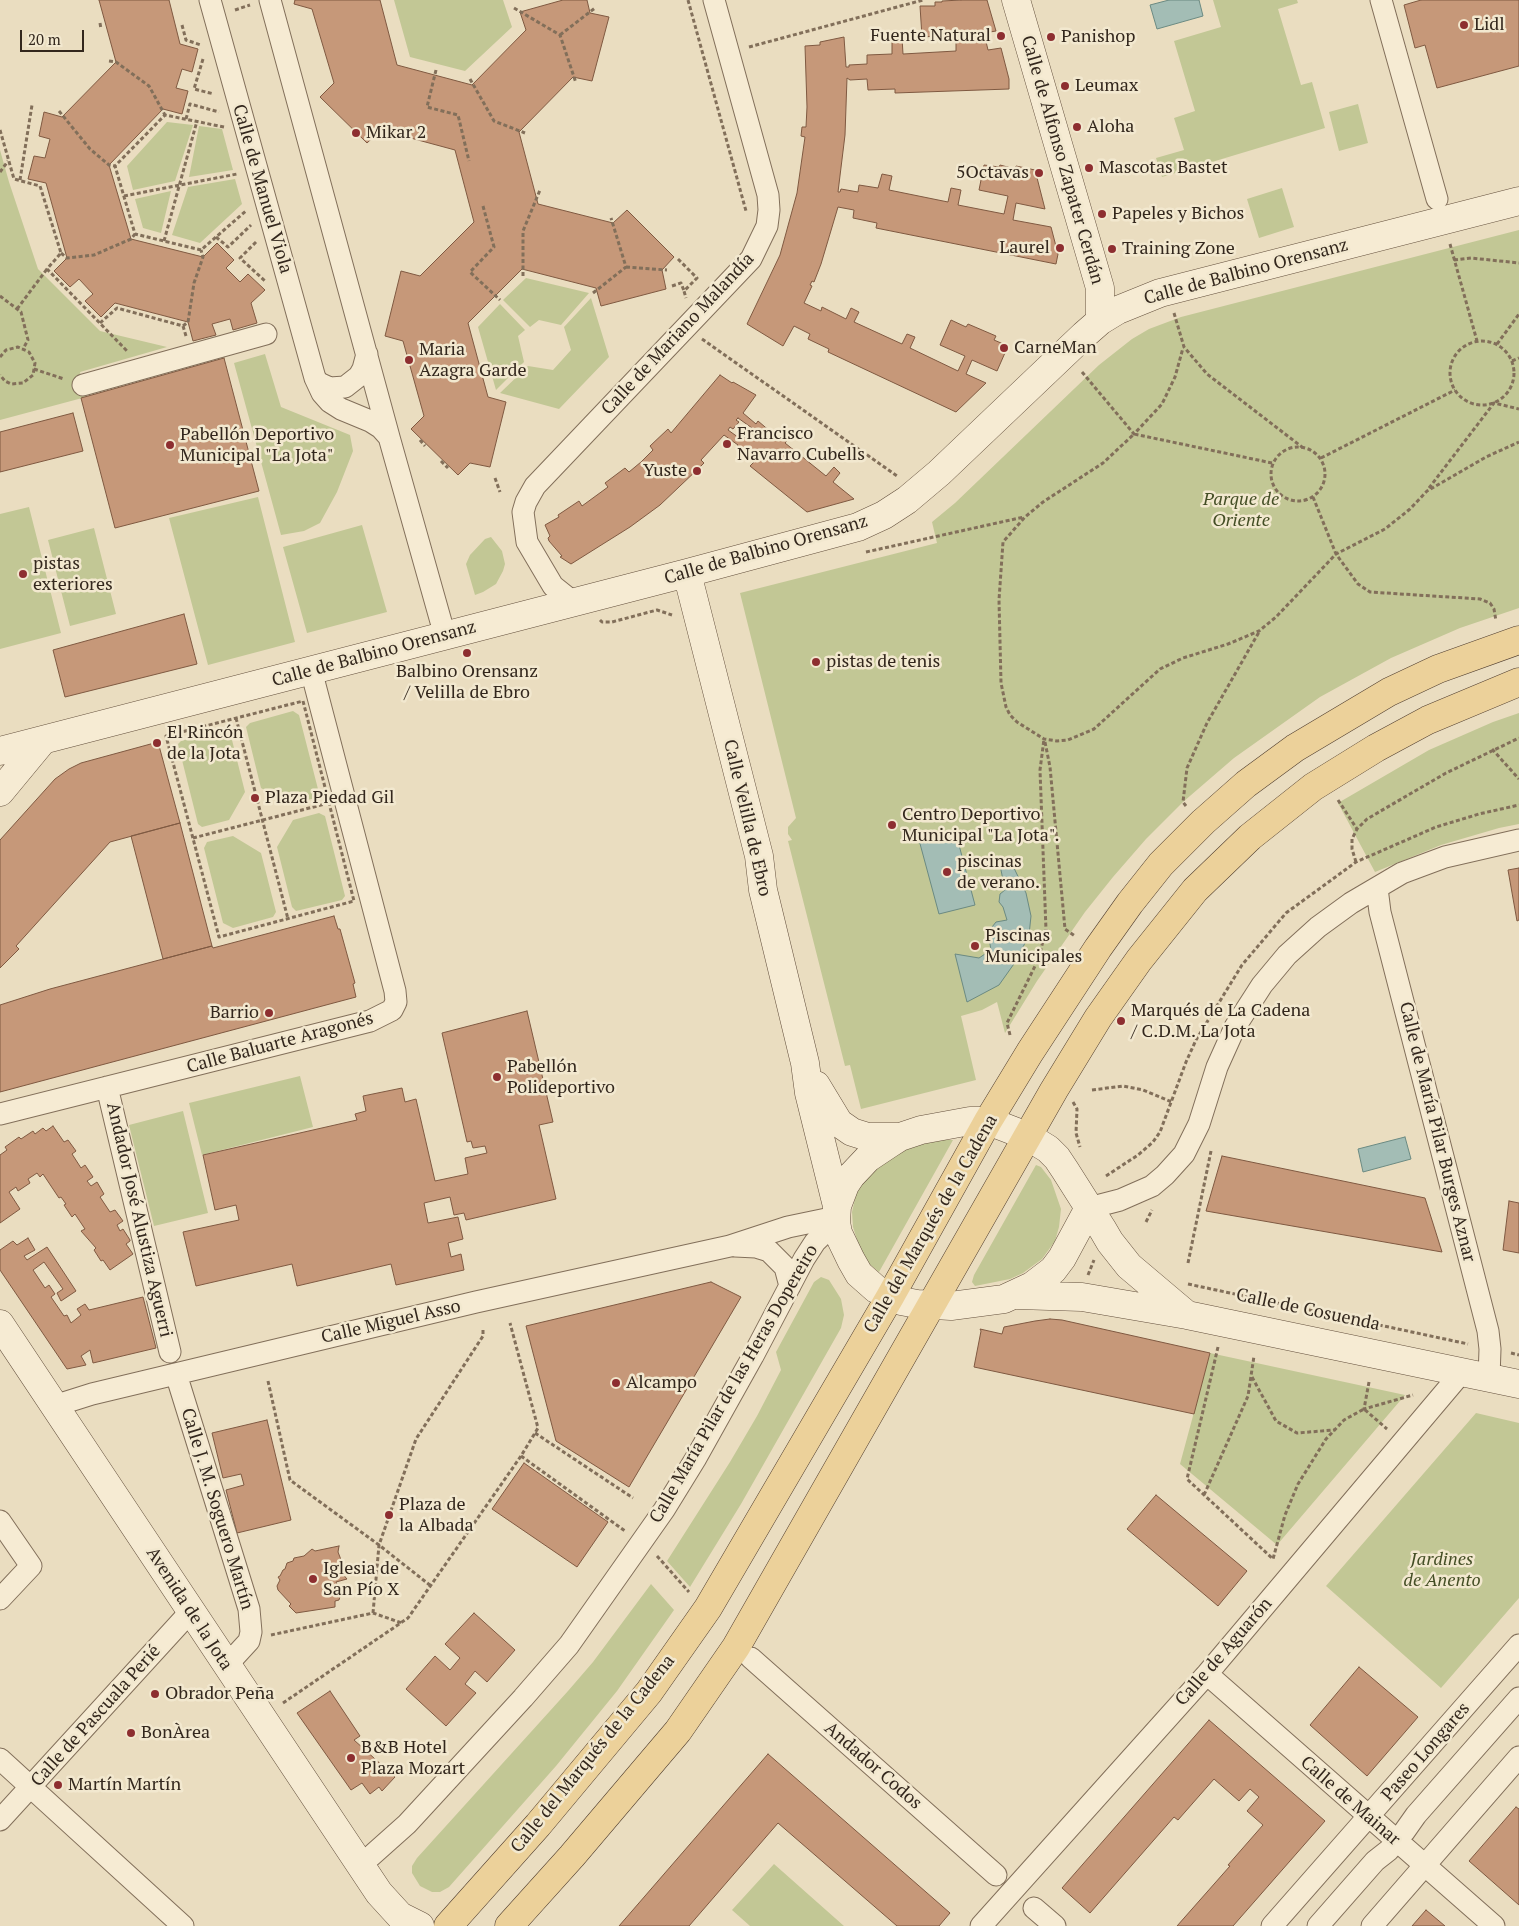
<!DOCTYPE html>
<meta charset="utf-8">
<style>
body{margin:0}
#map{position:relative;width:1519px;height:1926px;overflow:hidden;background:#eaddc0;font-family:"PT Serif",serif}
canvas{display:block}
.scale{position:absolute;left:20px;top:30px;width:64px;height:22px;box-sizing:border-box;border:2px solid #33271d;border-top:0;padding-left:6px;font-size:15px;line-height:18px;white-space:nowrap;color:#33271d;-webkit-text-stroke:4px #f2e8cf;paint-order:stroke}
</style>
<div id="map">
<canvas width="1519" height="1926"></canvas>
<div class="scale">20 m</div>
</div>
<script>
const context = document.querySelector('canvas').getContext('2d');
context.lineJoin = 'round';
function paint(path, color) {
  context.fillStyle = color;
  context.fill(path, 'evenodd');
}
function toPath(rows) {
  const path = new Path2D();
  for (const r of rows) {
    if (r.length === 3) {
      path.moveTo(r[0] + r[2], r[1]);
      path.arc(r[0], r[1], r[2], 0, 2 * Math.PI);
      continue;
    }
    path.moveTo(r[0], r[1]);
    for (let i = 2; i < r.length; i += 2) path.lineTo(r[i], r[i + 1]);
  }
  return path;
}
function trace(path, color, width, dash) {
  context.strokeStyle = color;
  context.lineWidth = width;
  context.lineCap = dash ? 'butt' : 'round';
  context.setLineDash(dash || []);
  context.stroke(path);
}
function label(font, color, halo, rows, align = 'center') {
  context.font = font + ' "PT Serif",serif';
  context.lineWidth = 5;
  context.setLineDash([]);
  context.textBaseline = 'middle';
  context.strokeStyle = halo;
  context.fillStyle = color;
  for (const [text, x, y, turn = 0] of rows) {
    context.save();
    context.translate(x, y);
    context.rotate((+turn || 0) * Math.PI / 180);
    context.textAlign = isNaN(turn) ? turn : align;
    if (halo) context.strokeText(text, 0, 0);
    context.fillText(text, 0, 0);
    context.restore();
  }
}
const green = toPath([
 [394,0,503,0,512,27,465,71,410,57],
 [1213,0,1297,0,1298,3,1278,9,1301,85,1312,82,1325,128,1162,177,1156,158,1184,150,1174,118,1195,111,1174,41,1221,27],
 [1358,104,1368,143,1339,151,1329,112],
 [167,122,193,125,175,181,133,190,127,166],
 [199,126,222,129,233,170,189,177],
 [0,150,9,182,38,269,100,331,167,347,80,372,86,397,0,420],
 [235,179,242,204,200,243,172,235,188,187],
 [1282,188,1294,227,1259,238,1247,199],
 [171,191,161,233,143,228,135,199],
 [1519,230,1519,608,1460,628,1391,658,1320,697,1234,758,1183,802,1146,839,1113,877,1085,912,1037,981,1005,1033,997,1002,982,1010,961,1016,976,1080,861,1109,850,1065,845,1066,788,841,792,840,788,834,788,827,796,818,740,593,937,543,932,522,955,503,1099,365,1132,339,1149,329,1181,317],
 [526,278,589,293,561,325,539,320,530,327,503,300],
 [591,298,609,357,559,409,500,393,528,366,553,370,571,350,564,327],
 [500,304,525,330,518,336,524,362,496,390,478,327],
 [265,354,281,407,350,435,353,451,337,492,320,523,304,531,281,535,234,363],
 [258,497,295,642,208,665,169,518],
 [29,507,61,633,0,649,0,514],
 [362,525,387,612,307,633,283,547],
 [94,528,116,614,70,626,48,540],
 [491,537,502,551,505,564,503,571,496,584,483,592,475,595,466,564,470,555,485,539],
 [293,711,299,715,319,793,316,798,289,804,261,788,246,727,250,723],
 [1519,713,1519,824,1499,828,1441,845,1375,872,1338,803,1429,750,1493,722],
 [225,729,230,732,245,792,229,820,202,827,198,824,178,744,181,741],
 [319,813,325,816,345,896,342,900,296,911,292,907,277,847,293,820],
 [233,836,261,853,276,912,273,917,233,928,223,923,204,848,207,842],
 [300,1076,313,1127,202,1155,189,1103],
 [183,1111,208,1213,154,1226,129,1125],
 [933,1140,953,1140,879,1272,868,1263,859,1246,853,1227,852,1212,857,1190,887,1155],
 [1036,1165,1041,1167,1051,1180,1061,1209,1059,1227,1055,1241,1042,1259,1023,1273,1010,1279,975,1286,972,1282,974,1275],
 [821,1277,829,1280,841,1299,844,1315,841,1328,741,1504,690,1587,667,1561,730,1462,757,1416,781,1370,776,1352,814,1282],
 [1210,1353,1405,1395,1277,1545,1180,1464],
 [1476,1413,1519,1423,1519,1598,1441,1688,1326,1586],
 [651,1584,674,1610,617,1691,556,1766,449,1887,440,1892,432,1892,420,1886,412,1873,412,1866,417,1858,568,1691,593,1662],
 [774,1864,844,1926,750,1926,732,1910]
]);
const water = toPath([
 [1169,0,1199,0,1203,16,1157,29,1150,5,1169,0],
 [955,830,975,905,939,914,919,840,955,830],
 [1000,865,1013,866,1026,893,1031,916,1029,935,1016,961,999,985,967,1002,955,954,979,958,991,950,988,932,996,922,1007,920,1003,907,999,902,1000,894,1005,890,1000,865],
 [1405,1137,1411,1159,1363,1172,1358,1149,1405,1137]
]);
const building = toPath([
 [99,0,169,0,180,44,198,49,192,72,182,69,176,88,188,91,182,114,163,109,109,165,131,239,203,257,217,243,234,260,226,268,240,282,248,274,265,290,251,303,257,323,233,330,230,319,212,324,216,335,193,341,188,322,115,303,101,317,85,301,93,294,79,279,70,287,54,271,67,258,46,183,28,179,34,156,45,158,50,139,39,136,44,112,62,117,116,62,99,0],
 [295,0,380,0,397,65,472,85,526,30,520,12,563,0,587,0,590,13,609,17,592,81,573,77,519,132,538,204,613,223,627,210,674,257,662,270,666,289,601,306,596,288,522,269,468,323,488,397,506,402,490,467,470,463,458,475,411,429,424,416,403,341,385,336,401,271,420,276,474,222,455,150,381,130,367,143,320,97,334,83,312,9,294,4,295,0],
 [961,0,987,0,996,31,984,33,988,50,1001,48,1009,79,1009,89,895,93,895,89,868,90,867,79,850,80,847,78,845,135,838,192,840,192,841,189,858,192,859,185,878,188,882,174,892,176,889,190,948,202,951,188,961,190,958,205,1004,214,1008,196,979,190,984,165,999,167,1000,165,1015,169,1016,166,1035,170,1045,209,1016,203,1013,220,1051,227,1058,254,1056,264,876,228,877,223,853,218,854,210,838,207,821,264,814,282,812,281,810,285,812,286,804,303,821,311,822,307,846,319,851,308,859,312,854,322,902,344,907,334,915,337,910,348,958,371,965,356,940,345,951,320,966,327,968,324,996,336,994,340,1008,346,997,371,972,360,966,374,986,383,956,412,828,352,829,349,808,339,810,334,794,326,783,346,747,324,780,255,797,193,805,137,801,136,802,127,806,127,807,107,805,46,820,45,820,42,844,37,846,67,849,67,849,65,867,64,867,55,892,54,892,38,902,38,903,54,956,51,956,35,922,37,920,6,935,6,935,2,942,2,942,1,961,0],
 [1421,0,1519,0,1519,66,1437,88,1425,45,1415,48,1404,5,1421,0],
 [224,358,259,491,115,528,81,398,224,358],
 [720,375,732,383,733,382,756,395,743,413,756,424,758,421,778,438,786,429,793,434,785,443,826,476,834,467,840,473,833,482,854,499,807,512,750,466,754,462,736,448,738,445,724,435,701,460,704,463,699,468,660,505,630,527,571,564,560,557,562,556,549,541,548,538,550,536,545,525,559,517,558,515,579,501,582,506,608,487,605,483,625,468,629,472,641,462,653,450,650,446,668,429,671,433,720,375],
 [738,418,752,428,742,440,728,430,730,427,733,429,739,422,736,420,738,418],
 [73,413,83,451,0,472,0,432,73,413],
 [184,614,197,664,65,697,53,650,184,614],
 [158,742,180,823,110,842,16,946,19,949,0,968,0,840,55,779,69,769,81,763,158,742],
 [180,823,212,946,163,959,131,836,180,823],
 [1519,868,1519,920,1517,921,1508,870,1519,868],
 [334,916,338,929,340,929,355,983,353,984,356,997,0,1092,0,1005,50,989,212,946,213,948,334,916],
 [527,1011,553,1122,539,1125,556,1199,466,1220,464,1213,454,1215,450,1197,424,1203,428,1223,458,1217,463,1239,448,1243,451,1257,461,1254,464,1270,396,1285,391,1264,297,1286,292,1264,196,1286,183,1232,239,1220,236,1205,215,1210,203,1155,357,1120,355,1114,366,1111,363,1096,402,1088,405,1102,416,1099,435,1181,468,1174,465,1158,487,1153,485,1146,473,1148,471,1141,467,1142,442,1033,527,1011],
 [53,1126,64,1142,68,1140,76,1151,72,1154,81,1168,85,1165,93,1177,87,1181,91,1186,97,1182,104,1194,100,1197,110,1212,115,1210,123,1221,117,1225,120,1231,123,1229,130,1240,130,1241,126,1244,133,1254,110,1270,103,1260,101,1261,94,1250,96,1248,81,1231,85,1229,75,1214,72,1217,64,1205,66,1204,61,1197,59,1198,43,1174,40,1177,37,1173,28,1179,30,1183,18,1191,16,1187,9,1192,20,1209,0,1223,0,1155,7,1150,5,1147,19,1137,21,1139,33,1131,35,1134,43,1128,46,1131,53,1126],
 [1222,1156,1425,1198,1442,1252,1206,1211,1222,1156],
 [1509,1201,1519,1203,1519,1253,1503,1250,1509,1201],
 [28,1238,35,1250,24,1256,27,1260,47,1247,76,1291,61,1301,57,1293,63,1289,44,1262,33,1270,45,1288,49,1285,55,1294,51,1297,64,1316,67,1315,71,1323,81,1315,77,1309,85,1304,89,1310,143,1297,156,1348,93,1363,90,1350,81,1356,86,1365,67,1369,0,1270,0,1250,13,1241,17,1245,28,1238],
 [711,1282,741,1297,629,1487,556,1441,526,1326,711,1282],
 [1050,1319,1062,1320,1210,1353,1194,1414,974,1367,981,1331,980,1329,1002,1334,1004,1327,1035,1321,1050,1319],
 [267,1420,291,1520,237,1533,226,1490,244,1485,241,1474,223,1478,212,1433,267,1420],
 [524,1463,608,1522,577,1567,492,1509,524,1463],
 [1156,1495,1247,1571,1218,1606,1127,1529,1156,1495],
 [339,1546,338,1552,343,1565,340,1571,347,1579,336,1582,341,1593,339,1600,335,1601,335,1607,296,1613,289,1606,291,1604,278,1590,277,1586,280,1580,278,1577,280,1576,283,1570,285,1569,287,1563,293,1561,294,1558,304,1556,312,1549,315,1551,339,1546],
 [474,1613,515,1650,487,1682,475,1671,465,1684,476,1693,446,1726,406,1689,435,1656,450,1670,460,1658,445,1644,474,1613],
 [1359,1667,1418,1717,1367,1776,1310,1725,1359,1667],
 [330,1691,360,1736,354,1740,395,1777,382,1791,379,1787,370,1794,362,1783,351,1790,297,1713,330,1691],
 [1209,1720,1325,1821,1233,1926,1177,1926,1230,1866,1228,1865,1263,1825,1247,1811,1259,1797,1250,1789,1239,1801,1214,1779,1178,1820,1174,1817,1090,1913,1062,1888,1209,1720],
 [768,1754,950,1913,939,1926,897,1926,778,1823,689,1926,619,1926,768,1754],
 [1516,1807,1519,1809,1519,1905,1469,1861,1516,1807],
 [1426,1910,1445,1926,1412,1926,1426,1910]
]);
const path = toPath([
 [688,0,746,211],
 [514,8,560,35,576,83],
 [235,10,250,5],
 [100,23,101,29],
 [182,25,186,40,201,45],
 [560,35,595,8],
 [749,47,923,0],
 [203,59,194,89,214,94],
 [109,61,116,62,149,86,165,115],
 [436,70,427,107,458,115,469,161],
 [470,79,494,121,525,133],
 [59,111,90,149,109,165,115,166],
 [186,119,190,104,219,112],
 [224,127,165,115,115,166,135,234,201,250,247,210],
 [0,130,14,179,40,186,61,253,47,269,128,352],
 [0,172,8,161],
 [20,180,32,105],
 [124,196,237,174],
 [483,206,494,247,470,272,500,300],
 [216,237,228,247,251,225],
 [164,241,197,121],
 [256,242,240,258,265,281],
 [1450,244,1477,341],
 [61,253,67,258,94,255,131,239,135,234],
 [678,259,697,278,684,291,686,298],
 [1454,260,1471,258,1519,263],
 [626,267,667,270],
 [523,276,523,231,540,190],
 [672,286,681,283,684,291],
 [593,293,626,267,611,218],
 [0,296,21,312,28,340,23,349],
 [17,309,47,269],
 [1174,313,1184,347,1207,374,1302,447],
 [100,323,117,308,183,326,186,336],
 [183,326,188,322,194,283,203,257,201,250],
 [702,339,897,476],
 [1482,373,32],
 [1497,344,1519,314],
 [0,357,6,350,18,347,29,352,35,363,33,375,23,383,11,384,5,381,0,375],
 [1512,361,1519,358],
 [34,369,64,379],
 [1082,372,1134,434,1162,404,1175,377,1183,348],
 [420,440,425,446],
 [1298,474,27],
 [1321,458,1455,390],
 [441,461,448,468],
 [1272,463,1134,434,1103,463,1043,502,1025,517,1003,542,999,600,1001,683,1006,707,1010,715,1017,722,1044,739,1057,741,1068,740,1094,729,1160,669,1183,658,1228,644,1259,631,1276,617,1336,554,1385,529,1410,509,1427,491,1486,457,1519,442],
 [495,478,500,492],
 [1429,488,1494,403,1519,409],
 [1313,497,1336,554,1358,584,1370,592,1480,599,1490,603,1494,609,1496,621],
 [866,552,1024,517],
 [600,620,602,622,612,622,657,610,672,615],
 [303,701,354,901,219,937,166,736,303,701],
 [236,718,288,919],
 [1045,742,1050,767,1065,929,1075,936],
 [1492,749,1519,779],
 [1338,800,1357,829],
 [1186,806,1183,802,1187,768,1207,723,1259,632],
 [193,838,325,804],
 [1356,862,1352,849,1352,839,1357,829,1367,819,1446,773,1519,738],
 [1010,1035,1007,1023,1038,960,1046,930,1040,770,1044,739],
 [1092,1090,1123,1086,1143,1090,1172,1102],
 [1073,1102,1077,1109,1076,1133,1080,1147],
 [1106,1176,1138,1155,1153,1142,1160,1132,1186,1062,1196,1040,1242,965,1286,913,1356,862,1436,827,1479,814,1519,805],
 [1146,1222,1152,1210],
 [1188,1263,1211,1151],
 [1088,1275,1094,1260],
 [1188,1284,1468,1344],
 [1218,1347,1187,1479,1273,1559,1285,1515,1298,1484,1326,1439,1344,1420,1364,1409,1387,1429],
 [1511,1353,1519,1355],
 [1252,1377,1276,1421,1297,1433,1334,1430],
 [268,1381,290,1480,379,1545,431,1586],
 [1369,1382,1364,1409,1413,1395],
 [535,1433,633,1498],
 [521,1456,625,1531],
 [1204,1495,1248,1396,1254,1356],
 [657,1556,689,1592],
 [373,1613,379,1545,416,1439,483,1336,483,1330],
 [271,1635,373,1613,402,1623],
 [283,1703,408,1618,521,1456,538,1428,510,1323]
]);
const street = toPath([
 [210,0,315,378,322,393,330,402,341,409,370,421,381,428,389,437,270,0],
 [1381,0,1437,199],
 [315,378,319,383,330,388,345,387,359,376,363,369,367,354],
 [83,385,266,334],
 [389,437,445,636],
 [573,602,553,586,527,542,523,512,526,502,535,486,751,259,767,226,769,210,768,195,714,0],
 [1377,888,1380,912,1488,1331,1490,1349,1489,1378],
 [107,1087,170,1352],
 [0,1114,370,1021,392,1010,396,1002,395,991,311,670],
 [1089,1208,1120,1200,1152,1186,1165,1175,1184,1154,1199,1124,1217,1067,1235,1027,1262,985,1287,955,1318,927,1351,903,1402,873,1445,857,1519,840],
 [735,1246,756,1247,769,1251,785,1267,790,1286],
 [176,1374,249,1609,251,1632,249,1641,226,1666],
 [54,1406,92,1394,476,1302,730,1246,788,1227,836,1217],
 [0,1521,31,1566,0,1599],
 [751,1658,996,1875],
 [1207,1674,1494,1926],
 [0,1759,183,1926],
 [0,1820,191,1611],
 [1404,1832,1416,1815,1519,1698],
 [361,1865,407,1824,523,1698,569,1645,664,1510,696,1458,753,1356,804,1259,815,1242,836,1222],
 [1034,1908,1055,1926],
 [981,1926,1207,1674,1462,1372],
 [1272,1926,1519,1645],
 [1318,1926,1375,1861,1389,1850],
 [1372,1926,1519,1757]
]);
const secondary = toPath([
 [1016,0,1100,288,1100,321],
 [687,573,759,856,763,890,805,1063,809,1093,837,1206],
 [0,751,687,573,858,527,884,515,907,500,939,473,1084,335,1100,321,1118,310,1160,293,1519,201],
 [0,792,43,740],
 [816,1085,839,1123,852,1132,868,1137,900,1137],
 [1089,1208,1062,1258,1053,1270,1032,1286,1004,1299,951,1306,917,1304,901,1301,876,1289,859,1274,851,1260,838,1233,836,1222,837,1206,845,1185,851,1176,868,1158,889,1144,900,1137,921,1130,970,1121,988,1121,1027,1136,1048,1149,1057,1158,1065,1170,1103,1230,1110,1242,1129,1266,1187,1315],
 [1017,1295,1082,1297,1187,1315,1519,1384],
 [0,1324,379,1893,400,1916,420,1926]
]);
const primary = toPath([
 [448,1926,538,1825,649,1692,708,1608,890,1297,988,1121,1030,1052,1098,948,1130,903,1161,864,1203,822,1246,784,1295,748,1389,692,1438,669,1519,640],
 [509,1926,572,1856,678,1731,736,1647,1054,1090,1098,1018,1139,960,1195,890,1250,837,1313,787,1376,748,1428,720,1519,682]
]);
const markers = [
 [1464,25,5,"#8d2e30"],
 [1001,36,5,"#8d2e30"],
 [1051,37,5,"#8d2e30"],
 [1065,86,5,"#8d2e30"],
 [1077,127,5,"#8d2e30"],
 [356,133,5,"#8d2e30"],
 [1089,168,5,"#8d2e30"],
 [1039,173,5,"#8d2e30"],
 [1102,214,5,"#8d2e30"],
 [1060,248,5,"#8d2e30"],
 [1112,249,5,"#8d2e30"],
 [1004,348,5,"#8d2e30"],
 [409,360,5,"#8d2e30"],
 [727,444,5,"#8d2e30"],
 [170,445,5,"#8d2e30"],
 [697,471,5,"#8d2e30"],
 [23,574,5,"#8d2e30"],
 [467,653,5,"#8d2e30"],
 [816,662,5,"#8d2e30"],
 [157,743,5,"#8d2e30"],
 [255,798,5,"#8d2e30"],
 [892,825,5,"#8d2e30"],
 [947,872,5,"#8d2e30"],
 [975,946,5,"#8d2e30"],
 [269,1013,5,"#8d2e30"],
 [1121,1021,5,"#8d2e30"],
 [497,1077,5,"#8d2e30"],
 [616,1383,5,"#8d2e30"],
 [389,1515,5,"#8d2e30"],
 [313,1579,5,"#8d2e30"],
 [155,1694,5,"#8d2e30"],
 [131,1733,5,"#8d2e30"],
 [351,1758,5,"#8d2e30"],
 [58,1785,5,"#8d2e30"]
];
const poiNames = [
 ["Lidl",1474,25],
 ["Fuente Natural",991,36,"right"],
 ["Panishop",1061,37],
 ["Leumax",1075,86],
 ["Aloha",1087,127],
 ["Mikar 2",366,133],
 ["Mascotas Bastet",1099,168],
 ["5Octavas",1029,173,"right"],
 ["Papeles y Bichos",1112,214],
 ["Laurel",1050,248,"right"],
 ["Training Zone",1122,249],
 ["CarneMan",1014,348],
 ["Maria",419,350],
 ["Azagra Garde",419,371],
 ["Francisco",737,434],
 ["Navarro Cubells",737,455],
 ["Pabellón Deportivo",180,435],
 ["Municipal \"La Jota\"",180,456],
 ["Yuste",687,471,"right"],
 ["pistas",33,564],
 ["exteriores",33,585],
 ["pistas de tenis",826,662],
 ["Balbino Orensanz",467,672,"center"],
 ["/ Velilla de Ebro",467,693,"center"],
 ["El Rincón",167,733],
 ["de la Jota",167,754],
 ["Plaza Piedad Gil",265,798],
 ["Centro Deportivo",902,815],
 ["Municipal \"La Jota\".",902,836],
 ["piscinas",957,862],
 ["de verano.",957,883],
 ["Piscinas",985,936],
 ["Municipales",985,957],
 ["Marqués de La Cadena",1131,1011],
 ["/ C.D.M. La Jota",1131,1032],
 ["Barrio",259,1013,"right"],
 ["Pabellón",507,1067],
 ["Polideportivo",507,1088],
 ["Alcampo",626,1383],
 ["Plaza de",399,1505],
 ["la Albada",399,1526],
 ["Iglesia de",323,1569],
 ["San Pío X",323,1590],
 ["Obrador Peña",165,1694],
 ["BonÀrea",141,1733],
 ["B&B Hotel",361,1748],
 ["Plaza Mozart",361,1769],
 ["Martín Martín",68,1785]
];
const streetNames = [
 ["Calle de Alfonso Zapater Cerdán",1062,160,74],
 ["Calle de Manuel Viola",262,189,74],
 ["Calle de Balbino Orensanz",1246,272,-15],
 ["Calle de Mariano Malandía",678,334,-47],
 ["Calle de Balbino Orensanz",766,550,-16],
 ["Calle de Balbino Orensanz",374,654,-15],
 ["Calle Velilla de Ebro",747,818,77],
 ["Calle Baluarte Aragonés",280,1043,-15],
 ["Calle de María Pilar Burges Aznar",1437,1132,76],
 ["Andador José Alustiza Aguerri",139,1220,77],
 ["Calle del Marqués de la Cadena",931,1224,-60],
 ["Calle de Cosuenda",1308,1310,12],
 ["Calle Miguel Asso",391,1322,-13],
 ["Calle María Pilar de las Heras Dopereiro",734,1384,-60],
 ["Calle J. M. Soguero Martín",217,1509,73],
 ["Avenida de la Jota",189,1609,57],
 ["Calle de Aguarón",1224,1652,-49],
 ["Calle de Pascuala Perié",96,1716,-48],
 ["Paseo Longares",1426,1752,-49],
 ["Calle del Marqués de la Cadena",593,1754,-51],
 ["Andador Codos",873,1766,41],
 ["Calle de Mainar",1350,1801,41]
];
const parkNames = [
 ["Parque de",1241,500],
 ["Oriente",1241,521],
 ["Jardines",1442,1560],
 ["de Anento",1442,1581]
];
paint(green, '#c2c795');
paint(water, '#a3bdb5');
trace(water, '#6b8a82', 1);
paint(building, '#c69879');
trace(building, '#7f5941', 1);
trace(street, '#826f5a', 23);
trace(secondary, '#64503d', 29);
trace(primary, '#503d2e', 29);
trace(path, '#826f5a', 3, [4, 2.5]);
trace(street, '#f6ebd3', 21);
trace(secondary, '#f6ebd3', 28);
trace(primary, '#ecd19a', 28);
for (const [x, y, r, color] of markers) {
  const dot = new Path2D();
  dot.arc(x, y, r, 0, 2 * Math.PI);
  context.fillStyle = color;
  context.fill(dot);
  trace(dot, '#f2e8cf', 2);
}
label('18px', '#33271d', '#f2e8cf', poiNames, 'left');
label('18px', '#33271d', '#f2e8cf', streetNames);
label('italic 18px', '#444e25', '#f2e8cf', parkNames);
</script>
